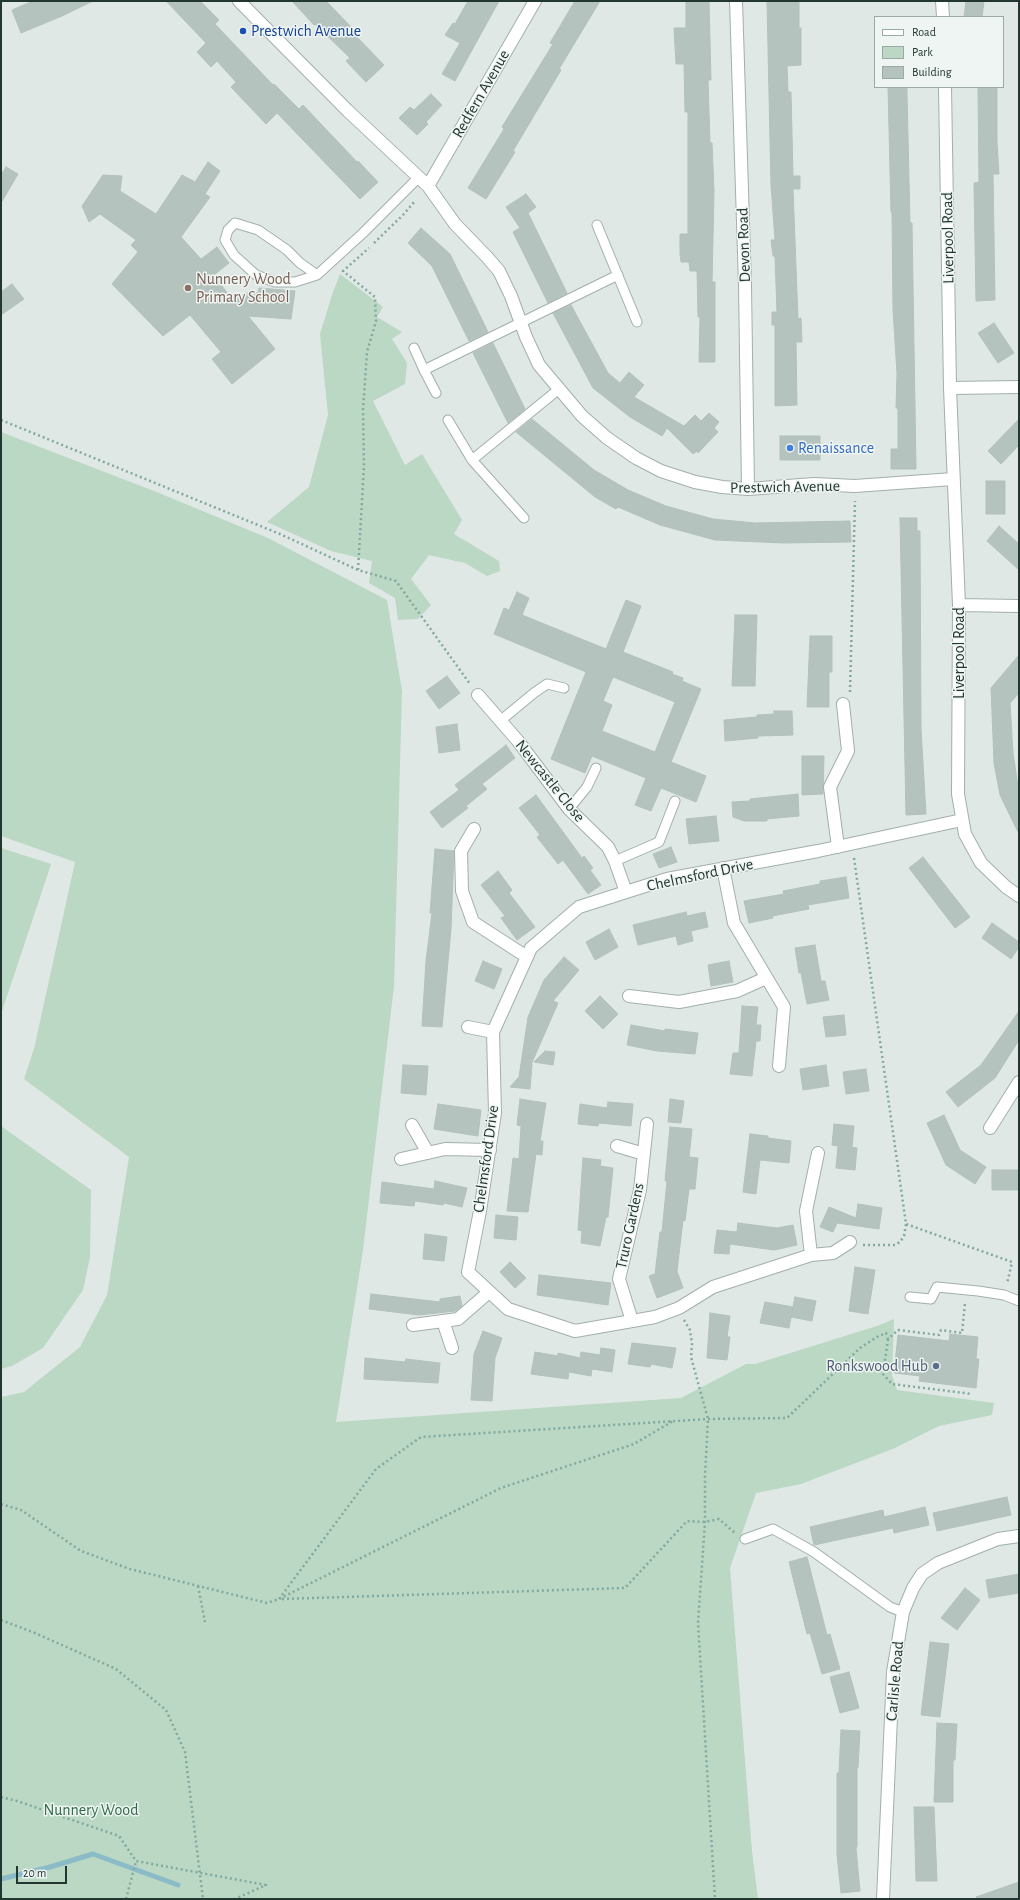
<!DOCTYPE html>
<style>
body{margin:0}
#map{position:relative;width:1020px;height:1900px;overflow:hidden;background:#dfe8e5;font-family:"Alegreya Sans",sans-serif}
canvas{display:block}
.frame{position:absolute;inset:0;border:2px solid #223632;pointer-events:none}
.legend{position:absolute;left:874px;top:16px;width:130px;height:72px;box-sizing:border-box;background:#eff5f2;border:1px solid #9da9a5;margin:0;padding:5px 7px;list-style:none;font-size:12px;color:#223632}
.legend li{display:flex;align-items:center;gap:8px;height:20px}
.legend b{width:20px;border:1px solid #9da9a5}
.scale{position:absolute;left:16px;top:1866px;width:51px;height:18px;box-sizing:border-box;border:2px solid #223632;border-top:0;padding-left:5px;font-size:12px;line-height:14px;white-space:nowrap;color:#223632;-webkit-text-stroke:3px #eff5f2;paint-order:stroke}
</style>
<div id="map">
<canvas width="1020" height="1900"></canvas>
<div class="frame"></div>
<ul class="legend">
<li><b style="height:5px;background:#fff"></b>Road</li>
<li><b style="height:11px;background:#bad8c4"></b>Park</li>
<li><b style="height:11px;background:#b5c3be"></b>Building</li>
</ul>
<div class="scale">20 m</div>
</div>
<script>
const context = document.querySelector('canvas').getContext('2d');
context.lineJoin = 'round';
function paint(path, color) {
  context.fillStyle = color;
  context.fill(path, 'evenodd');
}
function toPath(rows) {
  const path = new Path2D();
  for (const r of rows) {
    path.moveTo(r[0], r[1]);
    for (let i = 2; i < r.length; i += 2) path.lineTo(r[i], r[i + 1]);
  }
  return path;
}
function trace(path, color, width, dash) {
  context.strokeStyle = color;
  context.lineWidth = width;
  context.lineCap = dash ? 'butt' : 'round';
  context.setLineDash(dash || []);
  context.stroke(path);
}
function label(font, color, halo, rows, align = 'center') {
  context.font = font + ' "Alegreya Sans",sans-serif';
  context.lineWidth = 3;
  context.setLineDash([]);
  context.textBaseline = 'middle';
  context.strokeStyle = halo;
  context.fillStyle = color;
  for (const [text, x, y, turn = 0] of rows) {
    context.save();
    context.translate(x, y);
    context.rotate((+turn || 0) * Math.PI / 180);
    context.textAlign = isNaN(turn) ? turn : align;
    if (halo) context.strokeText(text, 0, 0);
    context.fillText(text, 0, 0);
    context.restore();
  }
}
const green = toPath([
 [340,274,383,307,377,317,402,332,392,339,407,363,405,384,373,401,405,465,422,454,462,520,454,534,499,561,500,571,487,576,465,563,429,555,411,579,431,605,418,619,398,620,395,598,369,583,372,561,331,551,267,522,309,487,328,415,320,334,332,295],
 [1,432,154,491,268,538,387,600,402,691,394,986,363,1250,336,1422,681,1398,746,1364,755,1364,877,1326,894,1319,892,1375,897,1390,994,1403,992,1415,939,1426,895,1448,801,1484,756,1493,730,1568,752,1851,758,1899,1,1899,1,1397,24,1392,80,1347,107,1295,129,1157,24,1079,34,1049,75,862,1,836],
 [1,848,51,864,1,1014],
 [1,1126,91,1190,90,1257,83,1290,43,1348,12,1366,1,1369]
]);
const stream = toPath([
 [1,1879,50,1867,93,1854,178,1885]
]);
const building = toPath([
 [33,1,93,1,62,16,21,33,12,10,33,1],
 [166,1,200,1,219,20,215,24,273,85,274,84,299,109,303,105,357,162,358,161,378,182,360,199,277,113,266,124,231,87,236,82,217,61,211,67,197,52,206,43,166,1],
 [292,1,326,1,357,33,355,35,384,65,366,82,346,61,350,58,315,24,314,25,292,1],
 [468,1,499,1,455,81,442,74,460,43,445,35,453,23,455,24,468,1],
 [575,1,600,1,559,69,561,70,513,151,515,152,486,199,468,188,504,129,502,127,553,44,550,43,575,1],
 [686,1,709,1,711,80,708,80,710,143,712,143,714,191,712,282,715,282,715,362,699,362,700,317,698,317,697,271,690,271,689,262,681,262,680,254,680,234,688,234,688,112,685,112,684,64,676,64,674,28,686,28,686,1],
 [767,1,799,1,799,28,801,28,801,65,787,66,788,92,791,92,793,176,800,176,800,189,793,189,798,319,801,318,802,342,796,342,797,405,775,406,775,325,772,325,772,312,777,312,775,256,773,256,771,240,775,240,771,185,767,1],
 [966,1,984,1,982,17,964,17,966,1],
 [888,87,907,87,907,94,910,223,912,223,916,469,891,469,891,449,898,449,898,408,896,408,897,373,893,310,892,212,891,212,888,87],
 [978,87,997,87,997,142,999,174,993,174,995,300,976,301,974,183,979,182,978,87],
 [431,94,442,105,426,122,428,124,417,135,399,118,410,107,414,110,431,94],
 [208,162,220,171,205,194,210,197,181,237,201,259,217,247,229,263,214,275,233,301,245,293,258,293,259,288,295,291,291,319,248,316,275,349,232,384,212,359,221,352,190,315,163,336,112,284,138,252,131,245,136,240,100,214,89,222,82,206,103,175,122,176,120,191,156,214,182,175,195,182,208,162],
 [6,167,18,174,1,203,1,175,6,167],
 [526,194,536,207,528,213,567,293,548,303,513,232,520,228,506,207,526,194],
 [421,228,450,254,488,332,469,341,432,266,408,243,421,228],
 [12,284,24,299,1,315,1,292,12,284],
 [571,305,608,373,620,383,629,372,644,385,634,397,684,426,695,415,701,421,709,413,719,422,714,428,718,432,698,453,697,451,693,454,667,428,662,436,630,417,593,388,553,313,571,305],
 [994,323,1014,353,998,363,978,333,994,323],
 [493,343,525,409,508,423,473,353,493,343],
 [532,419,594,470,628,490,666,506,713,519,755,523,850,521,851,542,783,543,715,540,660,525,618,507,616,509,595,497,516,432,532,419],
 [1019,419,1019,445,1001,464,988,451,1019,419],
 [780,436,820,436,820,460,780,460,780,436],
 [986,481,1005,481,1005,514,986,514,986,481],
 [900,518,917,518,917,531,920,531,921,729,926,814,906,815,900,518],
 [999,526,1019,544,1019,570,987,541,999,526],
 [517,592,529,598,522,615,606,649,626,600,641,606,623,652,673,672,672,674,683,678,682,681,701,689,671,762,706,776,696,802,661,788,651,811,635,805,646,778,592,756,585,773,551,759,586,672,494,634,504,608,509,610,517,592],
 [613,677,675,702,655,752,602,731,612,705,603,701,613,677],
 [735,615,757,615,755,686,732,686,735,615],
 [810,636,832,636,832,672,829,672,829,707,807,707,810,636],
 [1019,655,1019,693,1010,703,1013,753,1019,793,1019,834,1000,795,994,763,991,688,1019,655],
 [447,676,460,693,439,709,426,691,447,676],
 [774,711,792,711,793,735,758,736,758,738,725,741,724,720,757,717,757,715,774,714,774,711],
 [457,724,460,750,439,753,436,727,457,724],
 [506,745,515,758,482,784,487,789,466,806,468,808,442,828,430,812,459,790,455,785,506,745],
 [802,756,824,756,823,794,802,795,802,756],
 [798,794,799,816,767,819,767,821,744,821,733,817,732,802,750,801,750,799,798,794],
 [536,795,582,858,584,856,593,868,590,870,601,885,588,894,563,860,558,864,537,837,540,835,519,808,536,795],
 [716,816,719,841,689,844,686,819,716,816],
 [671,847,677,862,659,868,653,854,671,847],
 [435,849,454,851,451,929,442,1027,422,1026,426,961,432,913,430,913,435,849],
 [923,857,970,917,955,928,909,868,923,857],
 [498,871,512,890,509,893,535,927,517,940,501,918,505,916,481,885,498,871],
 [846,877,849,898,808,905,809,909,772,916,773,918,749,923,744,901,784,894,783,891,820,884,820,881,846,877],
 [686,912,687,916,705,912,708,927,691,931,693,941,678,945,676,936,638,945,633,925,686,912],
 [992,923,1019,942,1019,947,1011,959,982,938,992,923],
 [609,929,618,947,595,960,586,942,609,929],
 [815,945,821,981,825,981,829,1000,807,1004,801,973,799,973,795,948,815,945],
 [564,957,579,970,553,1001,558,1003,530,1067,532,1064,530,1089,510,1087,519,1077,528,1017,544,980,564,957],
 [483,961,502,969,494,989,475,981,483,961],
 [729,961,733,982,711,986,708,965,729,961],
 [600,996,618,1014,603,1029,585,1011,600,996],
 [742,1006,758,1007,756,1025,761,1025,760,1041,756,1041,752,1076,730,1074,733,1053,739,1053,742,1006],
 [1019,1011,1019,1040,995,1078,958,1107,946,1092,981,1065,1019,1011],
 [844,1015,846,1035,826,1037,823,1017,844,1015],
 [631,1025,665,1031,665,1029,698,1033,695,1054,657,1051,627,1045,631,1025],
 [545,1051,555,1052,553,1065,534,1062,545,1051],
 [403,1065,428,1066,426,1095,401,1093,403,1065],
 [826,1065,829,1086,803,1090,800,1069,826,1065],
 [866,1069,869,1091,846,1094,843,1072,866,1069],
 [520,1099,546,1103,540,1141,543,1141,542,1155,536,1154,528,1212,507,1211,513,1158,519,1159,521,1126,517,1125,520,1099],
 [670,1099,684,1101,681,1123,668,1122,670,1099],
 [608,1102,633,1104,631,1126,599,1123,598,1126,578,1124,580,1104,607,1108,608,1102],
 [438,1104,481,1110,478,1136,434,1129,438,1104],
 [944,1115,960,1150,986,1167,975,1184,946,1165,927,1123,944,1115],
 [834,1124,854,1126,852,1147,857,1148,855,1170,836,1168,838,1146,832,1145,834,1124],
 [670,1127,692,1129,689,1157,698,1158,695,1189,689,1189,685,1221,683,1220,677,1271,683,1288,657,1298,649,1276,655,1274,660,1232,662,1232,667,1181,665,1181,670,1127],
 [750,1134,768,1136,768,1138,791,1141,789,1163,760,1160,756,1194,743,1192,750,1134],
 [583,1158,601,1160,600,1166,613,1168,608,1217,606,1217,600,1246,581,1243,582,1231,578,1230,583,1158],
 [992,1170,1019,1170,1019,1190,992,1190,992,1170],
 [435,1181,467,1188,462,1207,444,1203,443,1205,415,1201,414,1206,380,1203,382,1182,434,1189,435,1181],
 [858,1204,882,1208,879,1229,837,1223,833,1232,820,1227,829,1207,856,1218,858,1204],
 [496,1215,518,1217,516,1240,494,1238,496,1215],
 [738,1223,777,1228,793,1225,797,1245,774,1250,730,1244,729,1254,714,1253,717,1230,737,1232,738,1223],
 [425,1234,447,1237,444,1261,423,1259,425,1234],
 [510,1262,526,1278,515,1288,500,1272,510,1262],
 [855,1267,875,1270,868,1314,849,1311,855,1267],
 [539,1275,611,1283,608,1305,537,1295,539,1275],
 [371,1294,440,1302,440,1299,460,1296,462,1306,456,1311,419,1315,369,1309,371,1294],
 [795,1297,816,1301,812,1321,791,1317,795,1297],
 [765,1302,793,1307,789,1328,760,1323,765,1302],
 [710,1313,730,1316,727,1337,730,1337,727,1360,707,1358,710,1313],
 [483,1331,502,1338,495,1358,492,1401,471,1400,474,1354,483,1331],
 [950,1334,978,1337,976,1359,979,1359,976,1388,919,1381,920,1376,894,1373,898,1335,949,1341,950,1334],
 [632,1343,676,1348,672,1368,651,1364,650,1367,628,1364,632,1343],
 [601,1348,615,1350,612,1372,592,1369,591,1376,569,1372,568,1379,531,1374,535,1352,558,1356,558,1353,580,1358,581,1352,600,1355,601,1348],
 [365,1358,405,1362,406,1359,440,1363,438,1383,364,1379,365,1358],
 [1007,1497,1011,1515,937,1531,933,1513,1007,1497],
 [925,1507,929,1525,894,1533,893,1528,814,1545,810,1527,883,1510,884,1517,925,1507],
 [807,1557,827,1635,830,1634,840,1669,822,1674,810,1633,807,1634,789,1562,807,1557],
 [1019,1574,1019,1593,989,1598,986,1580,1019,1574],
 [965,1588,980,1600,957,1630,941,1618,965,1588],
 [930,1642,949,1644,940,1717,921,1715,930,1642],
 [849,1672,859,1708,840,1713,830,1677,849,1672],
 [937,1723,957,1724,955,1760,953,1760,953,1802,934,1802,937,1723],
 [841,1730,860,1731,858,1768,857,1767,857,1847,856,1848,860,1891,841,1893,837,1855,837,1773,839,1773,841,1730],
 [914,1807,934,1807,937,1881,916,1881,914,1807],
 [1019,1882,1019,1899,977,1899,976,1897,1019,1882]
]);
const path = toPath([
 [374,243,403,215,415,201],
 [1,420,280,534,358,570,396,581,470,684],
 [358,570,364,466,363,410,367,352,376,321,375,297,343,271,369,248],
 [850,692,855,501],
 [854,858,906,1224,1012,1262,1007,1284],
 [863,1245,895,1245,900,1242,904,1236,906,1224],
 [684,1320,690,1330,692,1344,691,1357,708,1419,705,1476,705,1522,698,1623,715,1899],
 [888,1339,883,1374,892,1384,972,1394],
 [1,1504,21,1510,81,1551,130,1569,267,1603,279,1599,501,1488,634,1444,673,1421],
 [198,1586,205,1622],
 [279,1599,376,1469,421,1437,708,1419,787,1418,860,1348,877,1337,886,1333,888,1339,898,1330,939,1335,941,1330,962,1333,965,1303],
 [282,1599,625,1588,687,1521,705,1522,719,1519,735,1533],
 [1,1620,35,1633,116,1669,166,1710,185,1752,203,1899],
 [1,1797,17,1801,119,1836,136,1861,266,1885,235,1899],
 [126,1899,136,1861]
]);
const lane = toPath([
 [597,225,637,322],
 [317,275,300,263,287,250,258,230,235,223,228,230,225,240,234,255,256,275,275,282,295,282,317,275,363,233,418,178],
 [414,348,424,370],
 [436,393,424,370,618,275],
 [448,420,472,460,524,518],
 [472,460,559,389],
 [500,721,534,693,547,684,564,688],
 [569,809,587,787,596,768],
 [615,861,659,842,675,801],
 [910,1297,931,1299,937,1287,978,1291,1004,1295,1019,1301],
 [745,1539,773,1529,814,1552,890,1607,903,1612]
]);
const street = toPath([
 [239,1,348,111,428,186,455,224,487,257,499,271,511,296,526,337,539,365,582,416,607,438,636,458,661,471,695,482,722,487,748,489,814,484,855,486,953,479],
 [736,1,745,285,748,489],
 [942,1,943,17],
 [945,87,950,388,959,605,958,794,965,834,981,863,1006,887,1019,896],
 [428,186,535,1],
 [950,388,1019,387],
 [959,605,1019,606],
 [478,695,518,741,569,809,608,847,615,861,626,892],
 [474,829,461,851,462,891,473,922,527,957],
 [838,847,830,787,848,751,843,704],
 [723,868,734,923,784,1007,779,1066],
 [629,996,679,1002,737,991,766,978],
 [468,1027,493,1032],
 [412,1125,428,1153],
 [990,1128,1019,1082],
 [617,1146,644,1154],
 [401,1159,445,1149,490,1150],
 [850,1242,833,1253,811,1255,713,1287,679,1308,655,1317,575,1331,508,1309,468,1272,480,1211,495,1113,493,1032,531,948,579,907,667,879,818,851,962,820],
 [811,1255,806,1211,818,1153],
 [443,1321,452,1348],
 [632,1321,619,1279,640,1190,647,1124],
 [413,1325,458,1319,489,1292],
 [883,1899,893,1672,903,1612,913,1588,922,1574,938,1563,998,1539,1019,1536]
]);
const markers = [
 [243,31,4,"#1a4fb4"],
 [188,288,4,"#8d6e63"],
 [790,448,4,"#3f7fe0"],
 [936,1366,4,"#5c6f8a"]
];
const transitNames = [
 ["Prestwich Avenue",251,31]
];
const streetNames = [
 ["Redfern Avenue",481,94,-60],
 ["Liverpool Road",948,238,-91],
 ["Devon Road",744,245,-92],
 ["Prestwich Avenue",785,487,-1],
 ["Liverpool Road",959,653,-90],
 ["Newcastle Close",550,781,51],
 ["Chelmsford Drive",700,875,-12],
 ["Chelmsford Drive",486,1159,-82],
 ["Truro Gardens",630,1226,-78],
 ["Carlisle Road",895,1681,-85]
];
const educationNames = [
 ["Nunnery Wood",196,279],
 ["Primary School",196,297]
];
const shopNames = [
 ["Renaissance",798,448]
];
const serviceNames = [
 ["Ronkswood Hub",928,1366]
];
const parkNames = [
 ["Nunnery Wood",91,1810]
];
paint(green, '#bad8c4');
trace(stream, '#8cbbc8', 5);
paint(building, '#b5c3be');
trace(building, '#b2c1bc', 1);
trace(lane, '#a3afac', 11);
trace(street, '#a3afac', 14);
trace(path, '#82a99f', 2.5, [2, 3]);
trace(lane, '#fff', 9);
trace(street, '#fff', 12);
for (const [x, y, r, color] of markers) {
  const dot = new Path2D();
  dot.arc(x, y, r, 0, 2 * Math.PI);
  context.fillStyle = color;
  context.fill(dot);
  trace(dot, '#eff5f2', 1.5);
}
label('16px', '#164399', '#eff5f2', transitNames, 'left');
label('16px', '#223632', '#eff5f2', streetNames);
label('16px', '#785e54', '#eff5f2', educationNames, 'left');
label('16px', '#366cbe', '#eff5f2', shopNames, 'left');
label('16px', '#4e5e75', '#eff5f2', serviceNames, 'right');
label('16px', '#31694a', '#eff5f2', parkNames);
</script>
